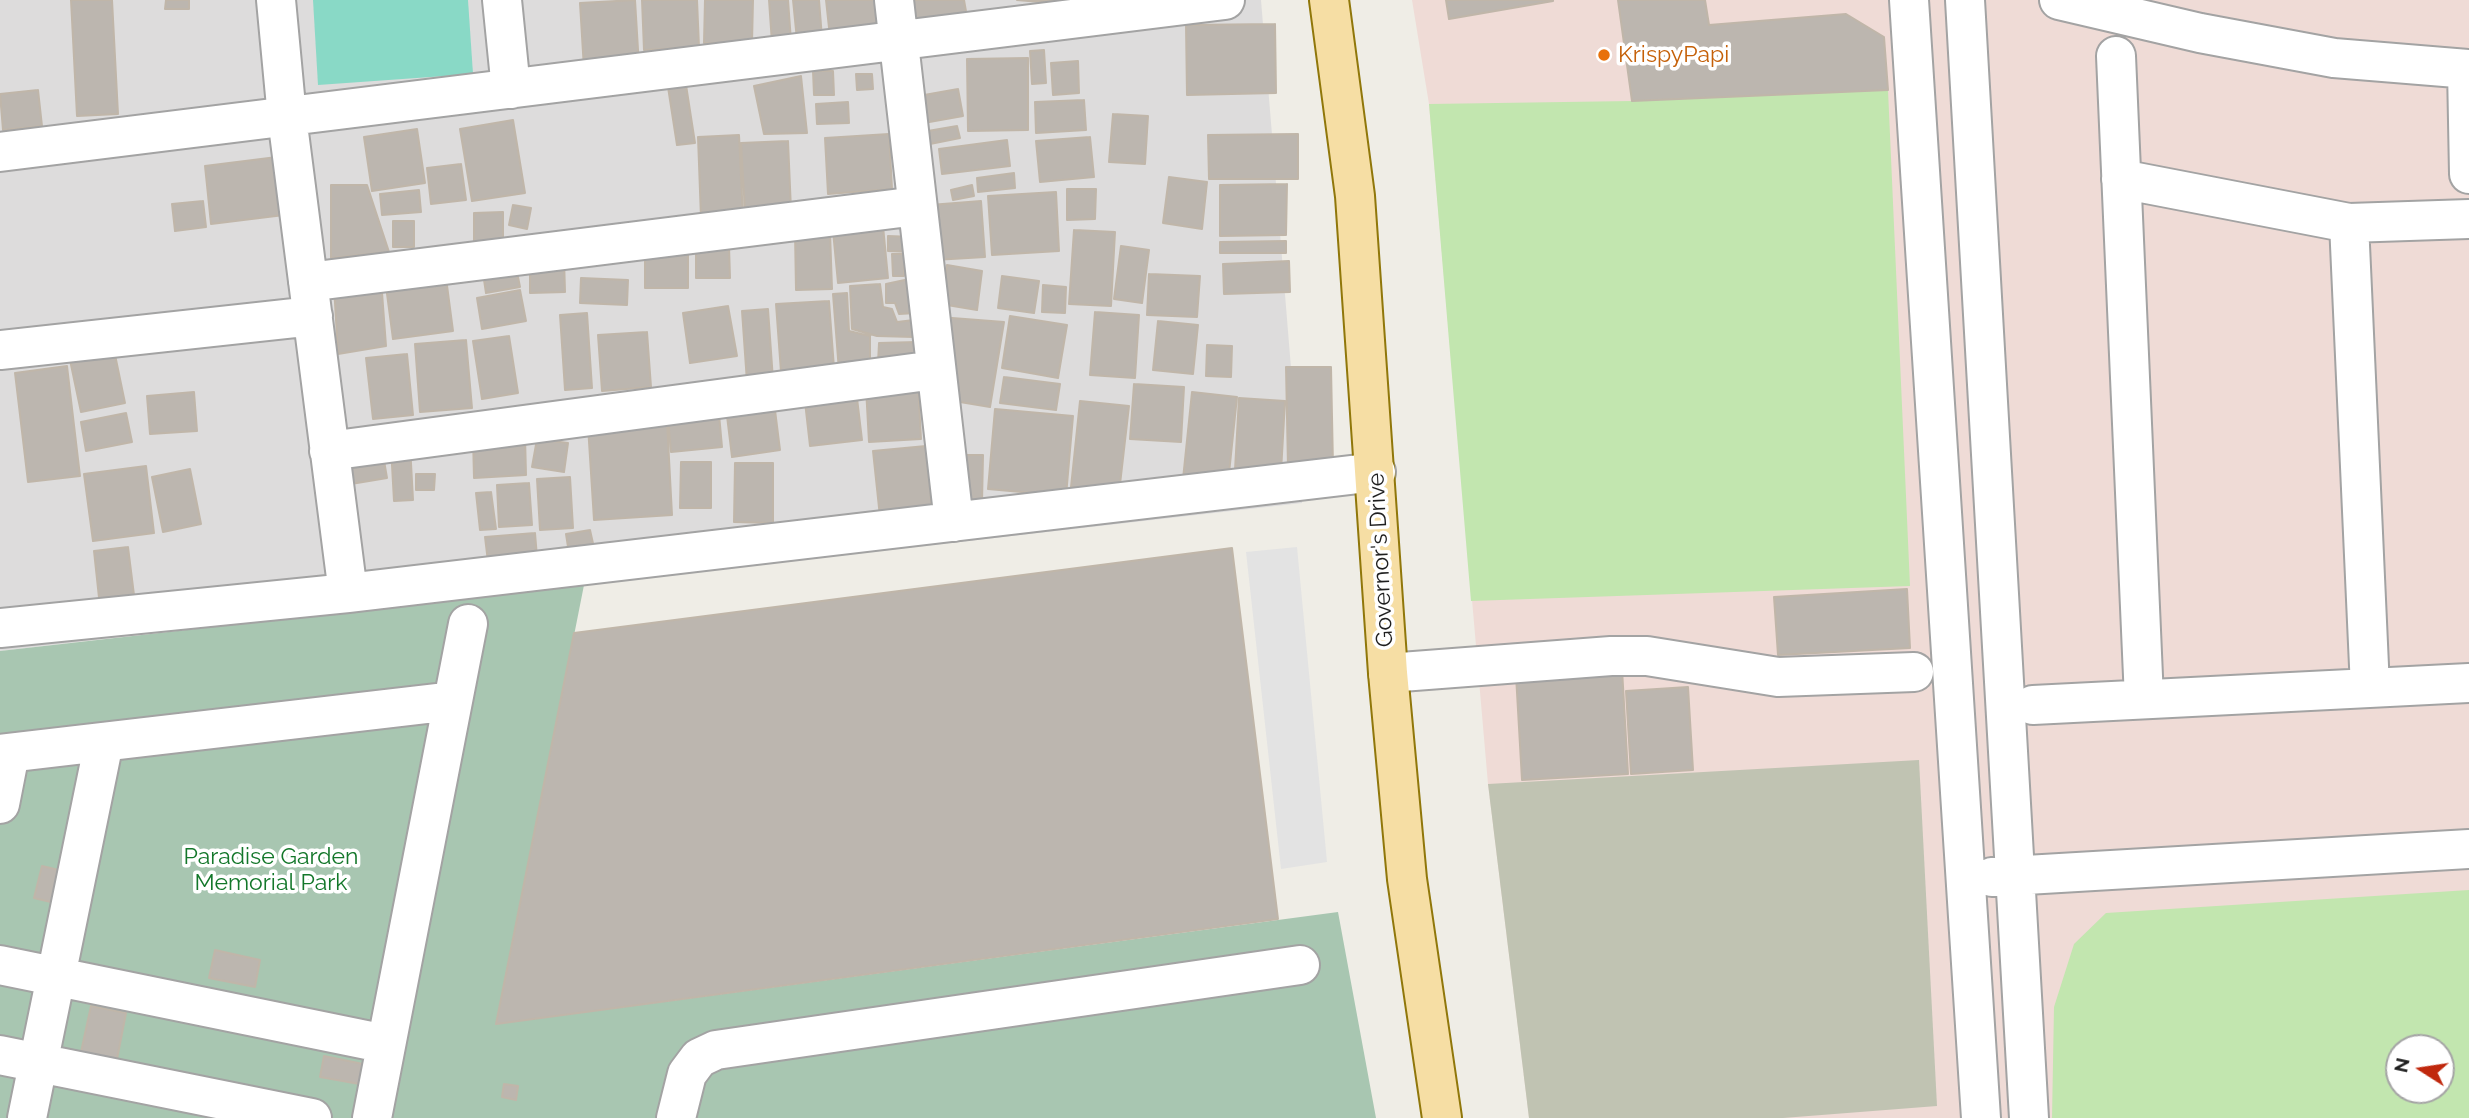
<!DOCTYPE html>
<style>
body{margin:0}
#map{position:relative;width:2469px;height:1118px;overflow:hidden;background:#efede6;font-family:Raleway,sans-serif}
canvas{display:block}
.north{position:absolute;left:2385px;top:1034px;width:70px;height:70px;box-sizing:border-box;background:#fff;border:2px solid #a5a5a5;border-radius:50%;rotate:282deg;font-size:19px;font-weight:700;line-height:28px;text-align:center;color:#1f1f1f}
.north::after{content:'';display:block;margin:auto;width:24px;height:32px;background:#c0280d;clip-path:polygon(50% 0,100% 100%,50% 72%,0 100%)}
</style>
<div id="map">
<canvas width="2469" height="1118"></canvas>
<div class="north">N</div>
</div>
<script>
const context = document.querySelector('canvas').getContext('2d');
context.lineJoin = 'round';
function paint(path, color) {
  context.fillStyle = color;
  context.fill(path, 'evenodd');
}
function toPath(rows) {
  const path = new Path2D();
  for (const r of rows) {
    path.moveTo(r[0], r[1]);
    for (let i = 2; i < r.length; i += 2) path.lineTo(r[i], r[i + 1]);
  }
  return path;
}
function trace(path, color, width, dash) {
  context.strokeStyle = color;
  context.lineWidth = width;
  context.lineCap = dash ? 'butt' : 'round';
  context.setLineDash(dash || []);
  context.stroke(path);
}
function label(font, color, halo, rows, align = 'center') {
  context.font = font + ' Raleway,sans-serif';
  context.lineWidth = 7;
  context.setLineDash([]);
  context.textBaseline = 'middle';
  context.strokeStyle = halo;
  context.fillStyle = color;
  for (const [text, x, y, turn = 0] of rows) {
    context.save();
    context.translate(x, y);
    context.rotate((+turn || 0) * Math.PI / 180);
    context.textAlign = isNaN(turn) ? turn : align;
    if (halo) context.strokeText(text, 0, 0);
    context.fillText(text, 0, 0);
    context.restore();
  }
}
const residential = toPath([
 [0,0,1261,0,1302,503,0,651]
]);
const commercial = toPath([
 [1412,0,2469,0,2469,1118,1529,1118,1488,784,1429,104],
 [2399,1048,2441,1048,2441,1090,2399,1090]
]);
const construction = toPath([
 [1919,760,1937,1106,1783,1118,1529,1118,1488,784]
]);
const grass = toPath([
 [1888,90,1910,586,1471,601,1429,104,1632,101],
 [2469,890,2469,1118,2052,1118,2054,1007,2074,944,2106,913],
 [2441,1048,2441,1090,2399,1090,2399,1048]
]);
const cemetery = toPath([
 [584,585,497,1024,1338,912,1376,1118,0,1118,0,651]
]);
const pitch = toPath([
 [313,0,468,0,473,74,318,85]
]);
const parking = toPath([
 [1297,547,1327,862,1281,869,1246,552]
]);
const building = toPath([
 [71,0,112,0,118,114,77,116,71,0],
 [166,0,189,0,189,9,165,9,166,0],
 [635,0,639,66,584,69,580,3,635,0],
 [642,0,697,0,699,47,644,50,642,0],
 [705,0,753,0,752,43,704,43,705,0],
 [769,0,788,0,791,41,772,43,769,0],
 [793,0,819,0,822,38,797,40,793,0],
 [826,0,883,0,886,31,830,37,826,0],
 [903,0,964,0,967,17,906,25,903,0],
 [1017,0,1097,0,1097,7,1017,0],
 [1446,0,1553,0,1553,1,1449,19,1446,0],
 [1618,0,1705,0,1709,25,1846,14,1884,37,1888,90,1632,101,1618,0],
 [1275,24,1276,93,1187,95,1186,25,1275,24],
 [1044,50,1046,83,1032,84,1030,51,1044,50],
 [1028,58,1028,130,968,131,967,59,1028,58],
 [1078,61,1079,93,1053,95,1051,63,1078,61],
 [813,71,833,71,834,95,814,95,813,71],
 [856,74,872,74,873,89,857,90,856,74],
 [801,76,807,133,764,134,754,86,801,76],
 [686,85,695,143,677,145,668,87,686,85],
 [958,89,963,116,918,124,913,97,958,89],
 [38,90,42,126,3,130,0,94,38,90],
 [1084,100,1086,130,1036,133,1035,102,1084,100],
 [848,102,849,123,817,124,816,104,848,102],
 [1113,114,1148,116,1145,164,1109,162,1113,114],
 [513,120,525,193,472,201,460,129,513,120],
 [957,126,960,138,925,145,922,132,957,126],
 [417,129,425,183,372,191,364,137,417,129],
 [889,134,892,189,828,194,825,138,889,134],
 [1298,134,1298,179,1209,179,1208,135,1298,134],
 [739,135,743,217,701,218,698,137,739,135],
 [1090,137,1094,177,1040,182,1036,141,1090,137],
 [1007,140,1010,166,942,174,939,149,1007,140],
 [788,141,791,210,745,212,741,143,788,141],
 [277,157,284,215,211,224,205,166,277,157],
 [461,164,466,200,431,204,427,168,461,164],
 [1014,173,1015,188,978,192,977,178,1014,173],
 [1169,177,1207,182,1202,229,1163,223,1169,177],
 [1287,184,1286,235,1220,236,1220,185,1287,184],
 [331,185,367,185,389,252,331,258,331,185],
 [972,185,974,196,953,200,951,190,972,185],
 [1067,189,1096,189,1095,219,1067,220,1067,189],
 [419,190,421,212,382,215,380,194,419,190],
 [1056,192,1059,251,992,255,988,196,1056,192],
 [203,201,206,227,175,231,172,204,203,201],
 [981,201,985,257,934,260,930,205,981,201],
 [513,205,531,208,527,229,509,225,513,205],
 [503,212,503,243,474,244,474,213,503,212],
 [393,221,414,221,414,247,393,247,393,221],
 [883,226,888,278,838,283,833,231,883,226],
 [1074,230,1115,232,1111,306,1069,304,1074,230],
 [830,232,832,289,796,290,795,233,830,232],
 [888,236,913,237,912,252,888,251,888,236],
 [1286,241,1286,253,1220,253,1220,242,1286,241],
 [696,246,729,246,730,278,696,278,696,246],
 [1121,246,1149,250,1142,303,1114,299,1121,246],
 [645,248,688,248,688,288,645,288,645,248],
 [892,254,904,254,904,276,893,276,892,254],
 [564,258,565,292,530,293,530,259,564,258],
 [1289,261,1290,292,1224,294,1223,264,1289,261],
 [947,265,982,271,977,310,941,304,947,265],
 [516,267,520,287,486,293,483,273,516,267],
 [1149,274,1200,276,1197,317,1147,315,1149,274],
 [1002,276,1039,281,1034,313,998,308,1002,276],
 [446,278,453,331,393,339,386,286,446,278],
 [581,278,628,280,627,305,580,303,581,278],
 [914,278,916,313,899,314,895,303,886,303,886,284,914,278],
 [381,279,386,346,338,354,334,286,381,279],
 [880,284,883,307,892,309,897,322,914,320,914,337,877,336,852,329,850,286,880,284],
 [1043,285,1066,287,1065,313,1042,312,1043,285],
 [520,290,526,321,482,329,477,298,520,290],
 [847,293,849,331,870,336,870,364,839,371,833,294,847,293],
 [829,301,834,368,781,372,776,304,829,301],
 [728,306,737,356,690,363,683,313,728,306],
 [768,309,773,380,747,382,742,311,768,309],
 [1095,312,1139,315,1135,378,1090,375,1095,312],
 [587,313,592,388,565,390,560,315,587,313],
 [1010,316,1067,325,1058,378,1002,368,1010,316],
 [939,317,1004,322,990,407,948,400,939,317],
 [1158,321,1198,325,1193,374,1153,370,1158,321],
 [647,332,651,387,602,391,598,335,647,332],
 [509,336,518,393,482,399,473,341,509,336],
 [466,340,472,408,420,412,415,344,466,340],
 [917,342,917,363,878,363,879,343,917,342],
 [1207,345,1232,346,1231,377,1206,376,1207,345],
 [114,350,125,403,81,412,70,360,114,350],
 [407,354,413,415,373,419,366,358,407,354],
 [67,366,80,476,28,482,15,373,67,366],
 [1286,367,1331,367,1333,466,1288,467,1286,367],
 [1004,377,1060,384,1056,410,1000,403,1004,377],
 [1134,384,1184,387,1181,442,1130,439,1134,384],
 [918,385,921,439,869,442,866,388,918,385],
 [194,392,197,431,150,434,147,396,194,392],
 [1192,392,1237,397,1228,483,1183,479,1192,392],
 [857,398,862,440,810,446,805,402,857,398],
 [1239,398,1285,401,1281,472,1235,470,1239,398],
 [1080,401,1129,406,1119,493,1071,487,1080,401],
 [718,403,722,447,671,452,667,407,718,403],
 [995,409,1073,416,1066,496,988,489,995,409],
 [775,410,780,450,732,457,727,416,775,410],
 [126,413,132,442,86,451,81,422,126,413],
 [667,421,672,515,594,520,588,426,667,421],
 [525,436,526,475,474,478,473,438,525,436],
 [537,439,568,443,564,472,532,467,537,439],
 [410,445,413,500,394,501,391,447,410,445],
 [926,446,932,511,880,517,873,451,926,446],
 [382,449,387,478,351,484,346,454,382,449],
 [956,455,983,455,982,503,954,503,956,455],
 [681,462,711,462,711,508,680,508,681,462],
 [735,463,773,463,773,523,734,522,735,463],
 [146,466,154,533,93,541,84,474,146,466],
 [190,469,201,524,163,532,152,477,190,469],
 [416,474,435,474,434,490,416,490,416,474],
 [570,477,573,528,540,530,537,479,570,477],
 [529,483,532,525,499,527,497,485,529,483],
 [491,492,496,529,480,530,476,493,491,492],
 [590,530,594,548,569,553,566,534,590,530],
 [535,533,537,557,488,562,485,537,535,533],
 [128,547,135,603,100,607,94,551,128,547],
 [1232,548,1278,919,496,1024,574,633,1232,548],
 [1907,589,1910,648,1778,655,1774,597,1907,589],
 [1622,669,1628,774,1522,780,1516,675,1622,669],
 [1688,687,1693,770,1631,774,1626,691,1688,687],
 [42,866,67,872,59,904,34,898,42,866],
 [215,950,260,960,255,987,209,978,215,950],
 [91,1006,126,1013,117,1059,81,1052,91,1006],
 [324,1056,368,1065,365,1085,320,1077,324,1056],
 [504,1084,518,1086,516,1100,502,1097,504,1084]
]);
const minor = toPath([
 [276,0,287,117,348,593],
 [502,0,511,89],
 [894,0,954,522],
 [1909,0,1981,1118],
 [1965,0,2029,1118],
 [2059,0,2200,33,2334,58,2469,69],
 [2116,56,2144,699],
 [2467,69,2469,174],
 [0,152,1225,0],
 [2121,179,2349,223,2469,219],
 [2349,223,2370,688],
 [308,282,917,206],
 [0,350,313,316],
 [329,451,935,370],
 [0,628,348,593,1376,472],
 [1388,673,1611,656,1647,656,1778,677,1914,672],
 [2033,705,2469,683],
 [0,754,453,701],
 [0,804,10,753],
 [1992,877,2469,849],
 [0,965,386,1044],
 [0,1055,312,1118],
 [27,1118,104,742],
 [372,1118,468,624],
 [676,1118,687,1074,699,1058,716,1050,1300,965]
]);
const major = toPath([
 [1329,0,1355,196,1388,673,1407,879,1442,1118]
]);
const markers = [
 [1604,55,7,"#e8710a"]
];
const foodNames = [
 ["KrispyPapi",1618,55]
];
const streetNames = [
 ["Governor's Drive",1381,560,-93]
];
const parkNames = [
 ["Paradise Garden",271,857],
 ["Memorial Park",271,883]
];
paint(residential, '#dddcdc');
paint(commercial, '#efdbd6');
paint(construction, '#c0c3b2');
paint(grass, '#c2e6af');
paint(cemetery, '#a8c6b1');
paint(pitch, '#89d9c6');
paint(parking, '#e3e3e3');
paint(building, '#bcb6af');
trace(building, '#c0b6a9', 2);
trace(minor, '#a3a3a3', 42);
trace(major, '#90770a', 42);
trace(minor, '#fff', 38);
trace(major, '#f6dea4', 38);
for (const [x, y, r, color] of markers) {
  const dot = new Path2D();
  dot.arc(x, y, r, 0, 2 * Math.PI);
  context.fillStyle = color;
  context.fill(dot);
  trace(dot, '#fff', 2.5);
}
label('23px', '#c56008', '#fff', foodNames, 'left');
label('23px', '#1f1f1f', '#fff', streetNames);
label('23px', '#13772a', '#fff', parkNames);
</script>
